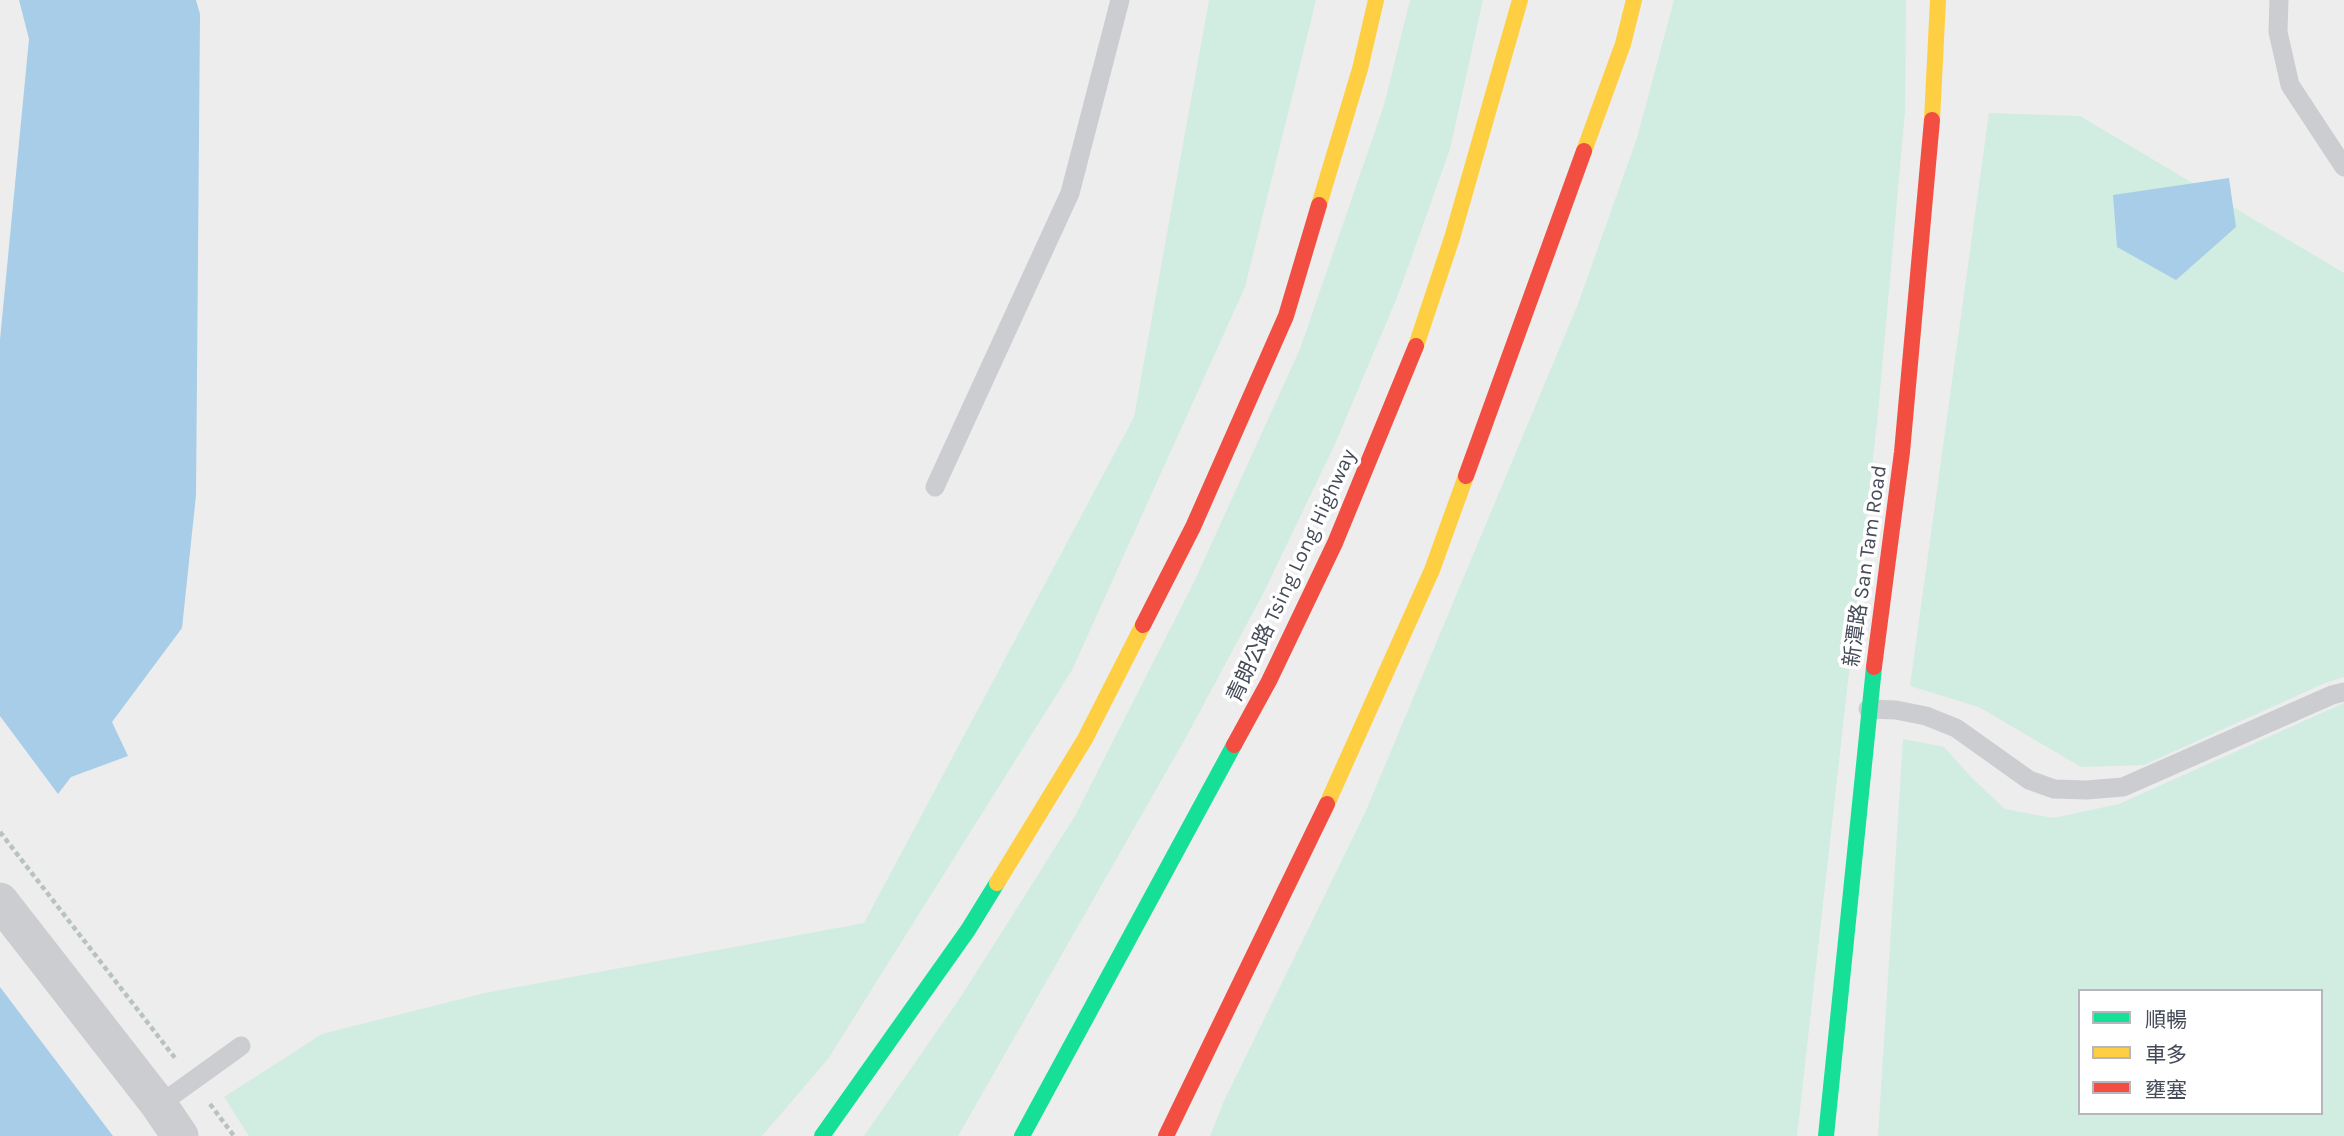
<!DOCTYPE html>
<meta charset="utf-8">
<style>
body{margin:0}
#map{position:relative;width:2344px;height:1136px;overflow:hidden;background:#ededed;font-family:Karla,"Noto Sans TC",sans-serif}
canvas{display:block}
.legend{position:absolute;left:2078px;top:989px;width:245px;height:126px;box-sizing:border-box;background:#fff;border:2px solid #b5b7bc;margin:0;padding:9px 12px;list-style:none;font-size:21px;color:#454b58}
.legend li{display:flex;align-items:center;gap:14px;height:35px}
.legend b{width:35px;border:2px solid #b5b7bc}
</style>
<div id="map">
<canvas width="2344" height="1136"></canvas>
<ul class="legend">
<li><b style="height:9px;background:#16e098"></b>順暢</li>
<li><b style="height:9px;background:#ffcf43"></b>車多</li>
<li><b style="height:9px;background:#f24e42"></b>壅塞</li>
</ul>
</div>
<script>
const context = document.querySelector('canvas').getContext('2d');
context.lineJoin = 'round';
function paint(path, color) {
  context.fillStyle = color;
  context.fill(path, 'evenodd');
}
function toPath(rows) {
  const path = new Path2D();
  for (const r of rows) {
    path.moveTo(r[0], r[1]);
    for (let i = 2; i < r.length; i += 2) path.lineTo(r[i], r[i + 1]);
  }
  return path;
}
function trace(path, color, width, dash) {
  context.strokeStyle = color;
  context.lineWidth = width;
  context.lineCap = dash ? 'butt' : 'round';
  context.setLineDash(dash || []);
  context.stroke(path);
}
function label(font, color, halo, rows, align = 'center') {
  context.font = font + ' Karla,"Noto Sans TC",sans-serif';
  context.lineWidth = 7;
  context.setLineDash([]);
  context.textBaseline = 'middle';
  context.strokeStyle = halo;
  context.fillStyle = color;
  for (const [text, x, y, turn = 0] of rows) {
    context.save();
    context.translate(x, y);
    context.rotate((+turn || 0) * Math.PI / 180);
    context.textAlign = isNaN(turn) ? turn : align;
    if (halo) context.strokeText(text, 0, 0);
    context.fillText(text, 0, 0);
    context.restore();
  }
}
const green = toPath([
 [1209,0,1316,0,1245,287,1072,670,828,1059,762,1136,249,1136,224,1097,322,1034,485,993,864,923,1134,417],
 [1410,0,1483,0,1450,149,1398,295,1335,444,1264,592,1185,739,958,1136,864,1136,962,995,1075,816,1195,580,1300,349,1384,105],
 [1674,0,1906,0,1905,111,1878,413,1797,1136,1210,1136,1224,1101,1365,813,1578,304,1637,138],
 [1989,113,2080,116,2344,273,2344,677,2325,683,2144,765,2081,767,1979,707,1910,686],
 [2344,703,2344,1136,1878,1136,1903,739,1944,747,1971,777,2005,809,2053,818,2119,804],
 [2080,991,2321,991,2321,1113,2080,1113]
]);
const water = toPath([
 [19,0,196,0,200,14,196,495,182,628,112,722,128,756,71,777,58,794,0,716,0,340,29,39],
 [2229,178,2236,227,2176,280,2117,247,2113,195],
 [0,987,113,1136,0,1136]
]);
const path = toPath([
 [0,832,175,1058],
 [210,1104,234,1136]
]);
const lane = toPath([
 [2279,0,2278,32,2290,85,2344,167],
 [935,487,1070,193,1120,0],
 [1868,709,1896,710,1926,716,1956,728,2029,780,2054,789,2087,790,2123,787,2332,695,2344,692],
 [159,1105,241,1046]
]);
const street = toPath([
 [0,901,159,1105,180,1136]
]);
const fast = toPath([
 [822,1136,968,930,997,883],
 [1022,1136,1234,745],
 [1826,1136,1874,667]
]);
const slow = toPath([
 [1932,120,1938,0],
 [1584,151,1623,44,1634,0],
 [1319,205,1360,69,1376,0],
 [1416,346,1452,238,1520,0],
 [1327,804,1432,570,1466,476],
 [997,883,1085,739,1143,625]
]);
const jam = toPath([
 [1466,476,1584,151],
 [1143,625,1193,527,1286,316,1319,205],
 [1874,667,1902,452,1932,120],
 [1234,745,1269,681,1335,543,1416,346],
 [1166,1136,1327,804]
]);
const streetNames = [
 ["新潭路 San Tam Road",1866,566,-82],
 ["青朗公路 Tsing Long Highway",1292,576,-65]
];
paint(green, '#d1ece1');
paint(water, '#a7cde9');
trace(path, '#b7c2c1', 4.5, [5, 3.5]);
trace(lane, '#cbcdd0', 19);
trace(street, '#cbcdd0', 37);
trace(fast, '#16e098', 16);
trace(slow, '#ffcf43', 16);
trace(jam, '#f24e42', 16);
label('21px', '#454b58', '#fff', streetNames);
</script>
